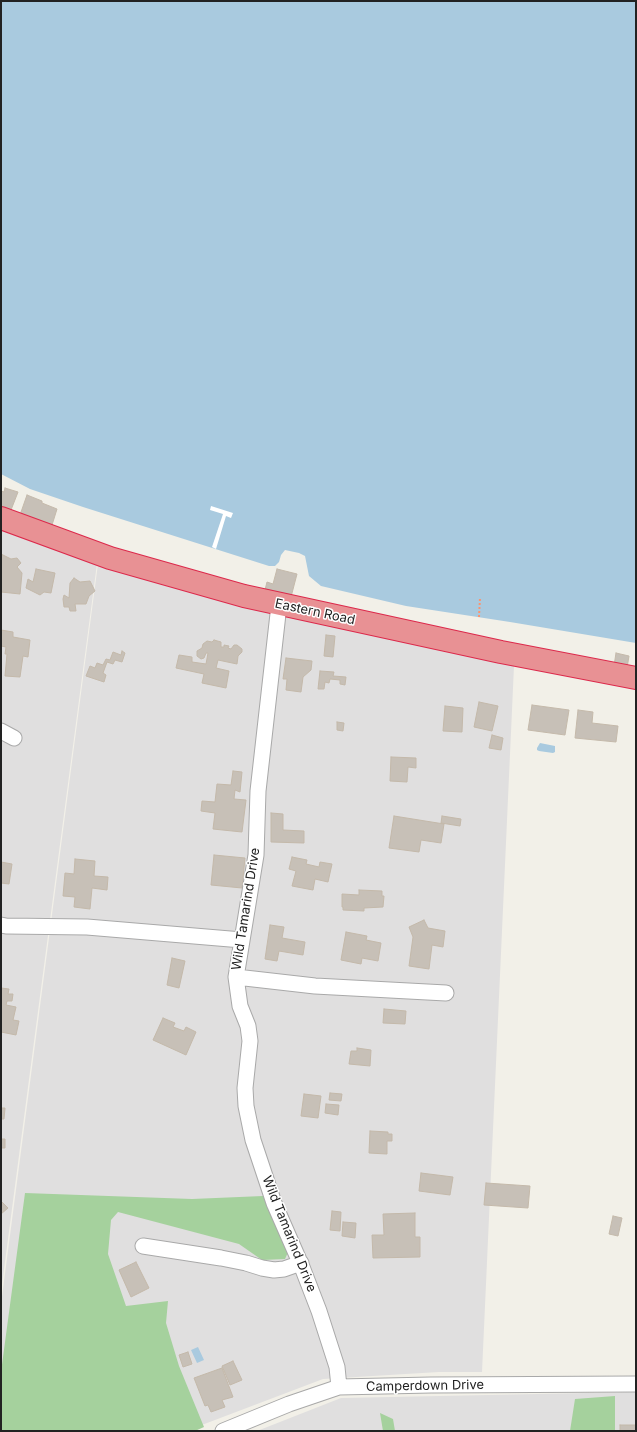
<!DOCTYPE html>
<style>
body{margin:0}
#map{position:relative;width:637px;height:1432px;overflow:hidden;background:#f2f0e8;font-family:Inter,sans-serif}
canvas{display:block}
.frame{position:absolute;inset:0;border:2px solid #222;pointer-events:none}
</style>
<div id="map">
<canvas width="637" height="1432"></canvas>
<div class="frame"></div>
</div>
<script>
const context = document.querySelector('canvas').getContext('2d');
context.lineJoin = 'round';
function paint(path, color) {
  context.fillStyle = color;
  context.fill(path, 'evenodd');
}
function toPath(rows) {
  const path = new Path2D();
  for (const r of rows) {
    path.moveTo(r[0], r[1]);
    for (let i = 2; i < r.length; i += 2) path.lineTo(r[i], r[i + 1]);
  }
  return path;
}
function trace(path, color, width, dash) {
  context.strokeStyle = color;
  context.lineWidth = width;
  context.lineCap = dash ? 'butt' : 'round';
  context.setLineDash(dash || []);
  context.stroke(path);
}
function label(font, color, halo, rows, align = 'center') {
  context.font = font + ' Inter,sans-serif';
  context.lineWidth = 3;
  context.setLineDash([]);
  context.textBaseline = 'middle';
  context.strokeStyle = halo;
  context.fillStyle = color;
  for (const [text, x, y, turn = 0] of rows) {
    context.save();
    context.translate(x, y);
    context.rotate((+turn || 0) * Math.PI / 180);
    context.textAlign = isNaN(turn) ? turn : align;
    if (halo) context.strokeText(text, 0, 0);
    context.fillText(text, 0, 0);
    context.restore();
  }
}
const residential = toPath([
 [1,518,98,556,1,1292],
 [99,556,285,616,514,666,482,1372,439,1372,323,1379,186,1431,1,1431,1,1304],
 [636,1392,636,1431,257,1431,341,1398]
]);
const forest = toPath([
 [25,1193,192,1199,263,1196,289,1250,285,1259,262,1260,239,1244,118,1212,111,1220,108,1254,126,1306,168,1301,166,1323,179,1366,204,1427,195,1431,1,1431,1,1372],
 [615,1396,615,1431,570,1431,575,1399],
 [380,1413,393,1419,395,1431,383,1431]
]);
const water = toPath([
 [1,1,636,1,636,643,510,622,406,606,321,586,309,576,305,556,299,553,285,550,281,555,279,562,275,566,269,566,83,507,30,489,1,474],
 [540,743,555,746,555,752,553,753,539,751,537,750,537,748],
 [198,1347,204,1360,197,1363,191,1350]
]);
const pier = toPath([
 [211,506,233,513,231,518,226,516,216,549,212,547,223,514,210,510]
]);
const building = toPath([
 [5,488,18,492,11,510,1,506,1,491,4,492,5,488],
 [27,495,42,501,42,503,57,509,52,525,20,515,27,495],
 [1,554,11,559,17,558,21,563,17,567,22,573,20,594,1,592,1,554],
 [36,569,55,573,51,593,44,592,40,595,26,588,28,579,33,582,36,569],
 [277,569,297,574,291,597,265,590,267,582,273,584,277,569],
 [74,578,80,582,90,581,95,591,89,596,86,604,75,604,76,611,70,611,69,607,64,607,63,599,64,595,69,598,70,583,74,578],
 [1,630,13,632,13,637,30,640,28,657,23,656,20,677,5,676,7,654,5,654,6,647,1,646,1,630],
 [326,635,335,636,333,657,324,656,326,635],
 [214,640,221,642,221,647,224,647,224,645,229,646,228,648,231,649,234,645,237,645,242,649,242,652,238,656,237,664,218,660,216,668,229,671,226,688,202,683,204,674,176,668,179,655,192,657,192,662,206,664,208,653,206,653,204,658,201,659,197,656,197,651,202,648,203,644,207,641,212,642,214,640],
 [122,651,125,653,122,662,115,660,113,664,107,662,103,673,106,675,104,682,86,676,90,666,95,668,97,663,103,665,106,659,110,660,113,652,121,655,122,651],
 [616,653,629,656,627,668,614,666,616,653],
 [286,658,312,661,311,670,303,677,301,692,286,690,287,679,283,679,286,658],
 [320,671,334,672,333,676,346,677,345,685,340,684,340,680,330,679,329,683,325,682,324,689,318,689,320,671],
 [479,702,498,706,492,731,474,727,479,702],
 [532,705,569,710,565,735,528,730,532,705],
 [445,706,463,708,462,732,443,731,445,706],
 [578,710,593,712,592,723,618,726,616,742,575,738,578,710],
 [337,722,344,723,343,731,337,730,337,722],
 [492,735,503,738,501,750,489,748,492,735],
 [391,757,416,758,416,768,408,767,407,782,390,781,391,757],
 [233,771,242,772,240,792,235,790,234,799,246,800,242,832,213,829,215,813,201,811,202,801,215,802,217,784,231,785,233,771],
 [271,813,283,814,283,830,304,831,304,843,271,842,271,813],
 [394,816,444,824,441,843,421,840,419,852,389,848,394,816],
 [442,816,461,819,460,826,441,823,442,816],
 [214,855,245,858,242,888,211,885,214,855],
 [292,857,307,860,306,864,319,867,320,862,332,864,328,882,315,879,313,890,292,886,296,871,289,869,292,857],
 [75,859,95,861,94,876,108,877,107,890,92,888,90,909,74,907,75,897,63,896,65,873,74,874,75,859],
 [1,862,12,864,9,884,1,883,1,862],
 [359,890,382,891,382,896,384,896,383,907,364,908,364,911,343,910,343,907,342,907,342,894,359,895,359,890],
 [424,920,428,928,445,931,443,947,432,945,429,969,409,966,413,937,409,927,424,920],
 [270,925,284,927,282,938,305,942,303,955,279,951,277,961,265,959,270,925],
 [346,932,367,936,366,940,381,943,378,961,362,958,361,964,341,960,346,932],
 [172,958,185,961,179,988,167,985,172,958],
 [1,988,9,989,8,994,13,994,12,1001,7,1001,6,1005,16,1007,13,1020,19,1021,16,1035,1,1032,1,988],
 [384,1009,406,1011,405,1024,383,1023,384,1009],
 [163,1018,175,1023,173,1027,184,1031,186,1027,196,1032,186,1055,153,1040,163,1018],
 [357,1048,371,1050,370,1066,349,1064,351,1051,357,1051,357,1048],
 [330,1093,342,1094,341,1101,329,1100,330,1093],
 [304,1094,321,1096,318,1118,301,1116,304,1094],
 [326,1104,339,1105,338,1115,325,1113,326,1104],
 [1,1108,5,1108,4,1119,1,1119,1,1108],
 [370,1131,388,1132,388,1134,392,1134,392,1141,387,1141,387,1154,369,1153,370,1131],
 [1,1139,5,1139,5,1148,1,1148,1,1159,1,1139],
 [421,1173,453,1177,450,1195,419,1191,421,1173],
 [486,1183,530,1186,528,1208,484,1205,486,1183],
 [1,1201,8,1208,1,1214,1,1201],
 [332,1211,341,1212,340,1231,330,1230,332,1211],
 [415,1213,415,1237,420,1237,420,1257,373,1258,372,1235,384,1235,383,1214,415,1213],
 [613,1216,622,1218,618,1236,609,1234,613,1216],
 [343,1222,356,1223,355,1238,342,1236,343,1222],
 [136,1262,149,1288,131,1297,119,1270,136,1262],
 [188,1352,192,1364,183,1367,179,1355,188,1352],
 [233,1361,242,1380,230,1385,222,1366,233,1361],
 [222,1368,233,1397,222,1400,225,1407,211,1412,208,1405,205,1406,194,1378,222,1368],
 [620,1425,636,1425,636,1431,620,1431,620,1425]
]);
const path = toPath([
 [479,617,480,598]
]);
const minor = toPath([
 [279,605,258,791,256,855,236,977,240,1006,248,1026,250,1041,245,1088,246,1106,253,1140,274,1203,302,1267,319,1311,337,1367,339,1387],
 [1,731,14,738],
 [1,925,6,926,87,927,242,940],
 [236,977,315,986,446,993],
 [143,1246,221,1258,246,1263,262,1268,274,1270,284,1269,301,1263],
 [223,1431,289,1404,339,1387,431,1385,636,1384]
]);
const highway = toPath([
 [1,518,110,558,244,596,501,652,636,678]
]);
const streetNames = [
 ["Eastern Road",315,612,12],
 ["Wild Tamarind Drive",246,909,-81],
 ["Wild Tamarind Drive",289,1234,68],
 ["Camperdown Drive",425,1386,-1]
];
paint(residential, '#e0dfdf');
paint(forest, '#a5d19d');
paint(water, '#a9cadf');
paint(pier, '#fff');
paint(building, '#c7c0b7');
trace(building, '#c4b9aa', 1);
trace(minor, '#a9a9a9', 17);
trace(highway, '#dc294b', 24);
trace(path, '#fa9471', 2, [2, 2]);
trace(minor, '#fff', 15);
trace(highway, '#e89194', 22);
label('13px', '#222', '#fff', streetNames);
</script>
